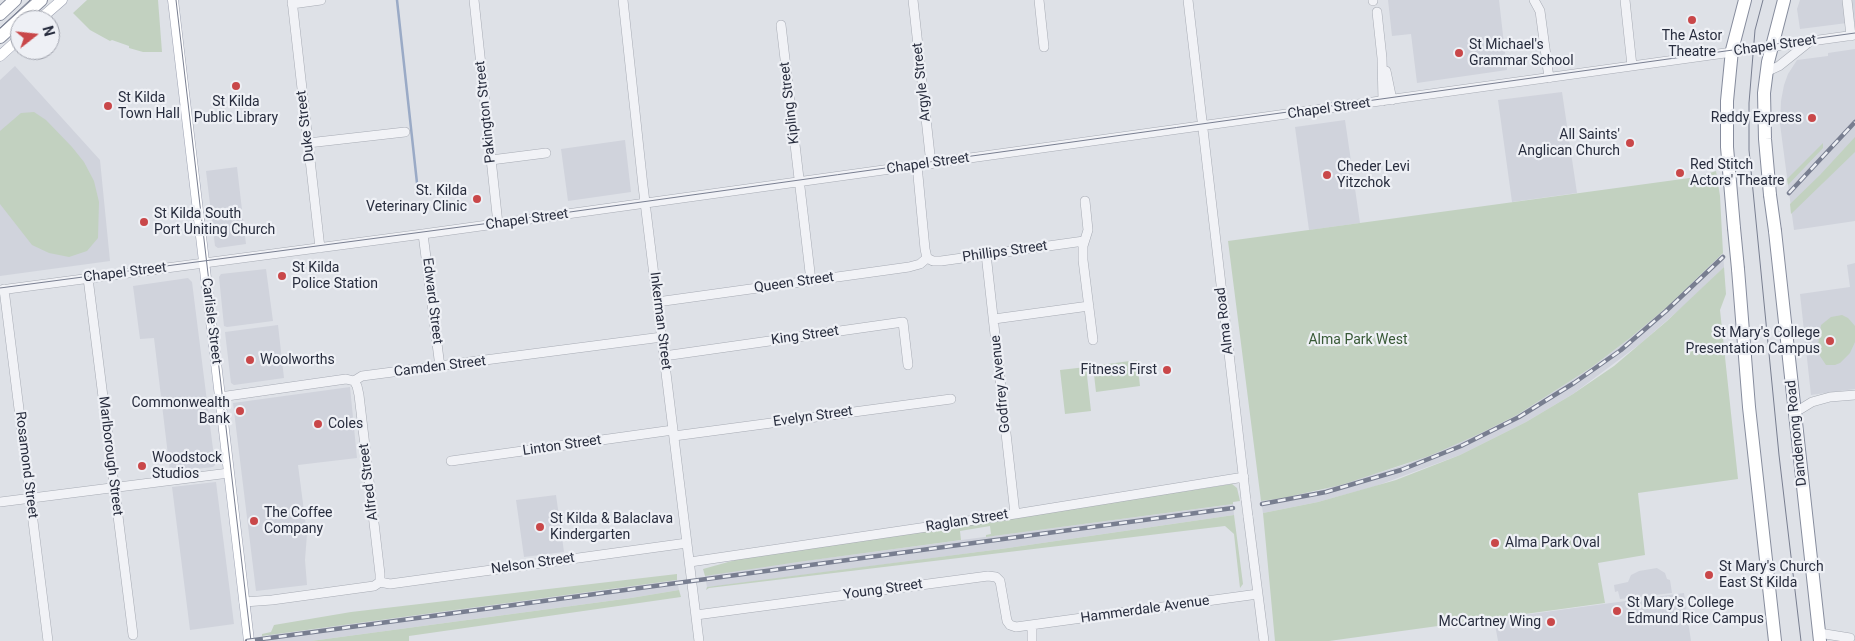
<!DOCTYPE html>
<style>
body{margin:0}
#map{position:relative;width:1855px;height:641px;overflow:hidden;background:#dee1e7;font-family:Roboto,sans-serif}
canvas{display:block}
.north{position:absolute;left:10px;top:10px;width:50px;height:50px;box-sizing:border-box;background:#eef0f5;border:1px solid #9fa2ac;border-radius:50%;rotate:74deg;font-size:14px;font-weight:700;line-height:20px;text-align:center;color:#282d3e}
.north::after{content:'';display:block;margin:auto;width:18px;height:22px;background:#c94749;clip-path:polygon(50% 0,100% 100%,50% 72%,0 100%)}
</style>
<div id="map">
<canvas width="1855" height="641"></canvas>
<div class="north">N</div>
</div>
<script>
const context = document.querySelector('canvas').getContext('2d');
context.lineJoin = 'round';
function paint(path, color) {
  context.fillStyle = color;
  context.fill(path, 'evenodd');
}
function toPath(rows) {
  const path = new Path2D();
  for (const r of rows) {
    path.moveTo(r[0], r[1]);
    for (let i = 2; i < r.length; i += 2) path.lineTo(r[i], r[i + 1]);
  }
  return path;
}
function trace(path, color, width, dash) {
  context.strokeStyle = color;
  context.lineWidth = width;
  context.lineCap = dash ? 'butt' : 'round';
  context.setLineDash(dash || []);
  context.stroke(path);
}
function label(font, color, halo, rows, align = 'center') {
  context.font = font + ' Roboto,sans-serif';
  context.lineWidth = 4.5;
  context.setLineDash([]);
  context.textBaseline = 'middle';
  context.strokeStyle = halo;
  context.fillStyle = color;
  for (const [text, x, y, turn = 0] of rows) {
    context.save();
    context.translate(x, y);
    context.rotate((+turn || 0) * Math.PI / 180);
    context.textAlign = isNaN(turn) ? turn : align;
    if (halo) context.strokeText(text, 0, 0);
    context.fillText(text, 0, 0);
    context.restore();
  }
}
const built = toPath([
 [1388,0,1499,0,1507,70,1417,83,1411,34,1392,36],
 [1800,0,1855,0,1855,22,1800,29,1797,9],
 [1855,49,1855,221,1794,230,1780,124,1781,101,1784,85,1788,74,1797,60,1828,56,1828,53],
 [15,66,100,160,110,261,0,276,0,80],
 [1562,92,1577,193,1512,202,1498,100],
 [1345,120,1360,223,1309,230,1295,127],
 [625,140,631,192,568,201,561,149],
 [237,167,246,244,218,248,215,246,206,171],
 [1723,253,1724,267,1687,303,1640,344,1573,394,1526,422,1460,455,1376,486,1318,502,1263,513,1261,501,1318,491,1404,465,1477,435,1517,415,1592,367,1630,338,1683,292],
 [1855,263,1855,389,1811,395,1800,294,1850,287,1847,265],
 [266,269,273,321,227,327,224,326,219,277,221,274],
 [188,278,192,282,215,465,213,467,170,472,154,338,140,339,133,286],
 [278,325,284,378,234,385,231,383,225,332],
 [350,387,357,458,298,465,307,534,305,560,307,585,256,591,233,403],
 [216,482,234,624,190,630,172,487],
 [556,495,564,552,524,557,516,500],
 [1233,504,1234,515,1001,549,719,586,707,587,705,576,743,569],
 [1657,568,1665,573,1667,579,1670,580,1672,593,1620,599,1618,591,1615,592,1614,585,1628,582,1631,575,1639,571],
 [677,580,679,590,631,598,311,641,267,641,267,636,270,635],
 [1684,593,1691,641,1498,641,1494,619]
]);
const green = toPath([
 [87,0,158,0,162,52,143,52,129,48,129,46,112,40,110,41,90,30,73,13],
 [34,112,46,120,72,147,84,162,94,181,99,202,98,238,87,251,69,257,49,253,32,245,0,204,0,131,21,113],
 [1855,137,1855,152,1791,214,1790,204,1820,175],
 [1823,143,1823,148,1788,185,1787,179],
 [1716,171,1720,196,1723,253,1667,307,1630,338,1592,367,1517,415,1477,435,1429,456,1341,485,1283,498,1261,501,1228,241,1697,177],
 [1724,267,1726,294,1720,310,1738,479,1638,493,1645,555,1598,563,1605,603,1329,641,1275,641,1263,513,1318,502,1396,480,1460,455,1526,422,1573,394,1614,366,1667,321],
 [1842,315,1848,318,1855,326,1855,342,1850,353,1840,363,1835,365,1826,365,1820,356,1818,345,1821,325,1831,317],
 [1137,360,1140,386,1096,392,1093,366],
 [1086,367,1091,411,1065,414,1060,370],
 [1232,484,1237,488,1240,501,1233,502,1233,504,986,537,986,535,991,534,990,526,960,531,961,540,798,562,705,576,703,569,739,559],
 [1234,515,1243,584,1240,588,1234,534,1225,526,709,588,706,590,707,587,1001,549],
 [677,574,677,580,262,636,262,634,271,632,274,625,351,612],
 [679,590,681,597,409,636,409,641,311,641,631,598]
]);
const stream = toPath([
 [397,0,417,183]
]);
const minor = toPath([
 [292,0,320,248],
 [474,0,498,224],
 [623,0,643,186,699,641],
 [913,0,931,164],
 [1039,0,1044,47],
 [1188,0,1246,500],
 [1373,0,1373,1],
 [1534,0,1540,11,1549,78],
 [1625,0,1632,66],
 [1847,0,1851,36],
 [292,4,321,0],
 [1377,12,1382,58,1383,101],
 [781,25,811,281],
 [1386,71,1392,100],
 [1766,72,1779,66,1809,42],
 [308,143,405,132],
 [491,160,546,153],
 [917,165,925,249,927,258],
 [1085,201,1088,230,1083,246,1083,260,1093,340],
 [423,234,440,367],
 [986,254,1015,514],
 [927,258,933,261,941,261,1084,241],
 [88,278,133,635],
 [4,289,48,641],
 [0,290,423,234,1855,35],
 [657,302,909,267,920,264,927,258],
 [994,319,1089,306],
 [664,356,903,322,908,365],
 [220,397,346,379,354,381,362,376,662,337],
 [1794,413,1812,402,1830,397,1855,395],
 [674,436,951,399],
 [451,461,673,430],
 [0,502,229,473],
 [1248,516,1264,641],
 [690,562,1015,514,1244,477],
 [380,582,390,584,687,543],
 [244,602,272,600,374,586,380,582,380,574,359,395,357,386,354,381],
 [696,615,988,576,996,577,1000,581,1007,621,1010,625,1016,627,1258,594],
 [1819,633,1850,638],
 [1032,641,1032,625]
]);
const major = toPath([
 [173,0,249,641],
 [39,20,62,0],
 [0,56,20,38]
]);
const highway = toPath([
 [0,14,15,0],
 [0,37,41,0],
 [1770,195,1765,139,1764,93,1768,62,1784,0],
 [1734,228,1727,147,1727,101,1732,50,1745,0],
 [1775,231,1820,641],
 [1738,269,1749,407,1775,641]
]);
const tram = toPath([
 [176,0,251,641],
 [1763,0,1755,30,1749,103,1749,150,1779,455,1801,641],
 [0,28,30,0],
 [0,288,498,222,1855,33]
]);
const rail = toPath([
 [1789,193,1855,122],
 [1262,504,1326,492,1401,470,1461,446,1519,417,1574,383,1621,350,1666,311,1723,257],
 [247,641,1233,508]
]);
const minorBridge = toPath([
 [1246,500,1248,516]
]);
const highwayBridge = toPath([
 [1770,195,1775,231],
 [1734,228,1738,269]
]);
const markers = [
 [1692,20,5,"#c94749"],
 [1459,53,5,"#c94749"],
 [236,86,5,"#c94749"],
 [108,106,5,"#c94749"],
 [1812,118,5,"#c94749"],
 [1630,143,5,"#c94749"],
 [1680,173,5,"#c94749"],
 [1327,175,5,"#c94749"],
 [477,199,5,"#c94749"],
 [144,222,5,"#c94749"],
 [282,276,5,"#c94749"],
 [1830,341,5,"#c94749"],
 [250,360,5,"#c94749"],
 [1167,370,5,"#c94749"],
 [240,411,5,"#c94749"],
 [318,424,5,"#c94749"],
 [142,466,5,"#c94749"],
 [254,521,5,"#c94749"],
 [540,527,5,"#c94749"],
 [1495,543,5,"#c94749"],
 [1709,575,5,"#c94749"],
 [1617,611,5,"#c94749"],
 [1551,622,5,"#c94749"]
];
const poiNames = [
 ["The Astor",1692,36,"center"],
 ["Theatre",1692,52,"center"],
 ["St Michael's",1469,45],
 ["Grammar School",1469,61],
 ["St Kilda",118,98],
 ["Town Hall",118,114],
 ["St Kilda",236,102,"center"],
 ["Public Library",236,118,"center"],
 ["Reddy Express",1802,118,"right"],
 ["All Saints'",1620,135,"right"],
 ["Anglican Church",1620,151,"right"],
 ["Red Stitch",1690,165],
 ["Actors' Theatre",1690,181],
 ["Cheder Levi",1337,167],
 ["Yitzchok",1337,183],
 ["St. Kilda",467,191,"right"],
 ["Veterinary Clinic",467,207,"right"],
 ["St Kilda South",154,214],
 ["Port Uniting Church",154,230],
 ["St Kilda",292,268],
 ["Police Station",292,284],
 ["St Mary's College",1820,333,"right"],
 ["Presentation Campus",1820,349,"right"],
 ["Woolworths",260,360],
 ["Fitness First",1157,370,"right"],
 ["Commonwealth",230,403,"right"],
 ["Bank",230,419,"right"],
 ["Coles",328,424],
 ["Woodstock",152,458],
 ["Studios",152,474],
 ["The Coffee",264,513],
 ["Company",264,529],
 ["St Kilda & Balaclava",550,519],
 ["Kindergarten",550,535],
 ["Alma Park Oval",1505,543],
 ["St Mary's Church",1719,567],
 ["East St Kilda",1719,583],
 ["St Mary's College",1627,603],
 ["Edmund Rice Campus",1627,619],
 ["McCartney Wing",1541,622,"right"]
];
const streetNames = [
 ["Chapel Street",1775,46,-8],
 ["Argyle Street",922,82,-96],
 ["Kipling Street",790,103,-97],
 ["Chapel Street",1329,109,-8],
 ["Pakington Street",486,112,-96],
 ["Duke Street",306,126,-97],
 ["Chapel Street",928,164,-8],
 ["Chapel Street",527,220,-8],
 ["Phillips Street",1005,252,-8],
 ["Chapel Street",125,273,-7],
 ["Queen Street",794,283,-8],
 ["Edward Street",432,301,83],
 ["Carlisle Street",211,321,83],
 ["Inkerman Street",660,321,83],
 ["Alma Road",1225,321,-97],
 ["King Street",805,336,-8],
 ["Camden Street",440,367,-7],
 ["Godfrey Avenue",1001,384,-96],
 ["Evelyn Street",813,417,-8],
 ["Dandenong Road",1797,433,-96],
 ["Linton Street",562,446,-8],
 ["Marlborough Street",110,456,83],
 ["Rosamond Street",26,465,83],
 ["Alfred Street",369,482,-97],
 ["Raglan Street",967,521,-9],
 ["Nelson Street",533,564,-8],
 ["Young Street",883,590,-8],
 ["Hammerdale Avenue",1145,610,-8]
];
const parkNames = [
 ["Alma Park West",1358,340]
];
paint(built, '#d0d3dc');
paint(green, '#c2d1c0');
trace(stream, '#9aaac6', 2.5);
trace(minor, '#a7abb4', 10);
trace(major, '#9ea3b3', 11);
trace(highway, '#868c9d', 14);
trace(minor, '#f1f2f6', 9);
trace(major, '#fff', 10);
trace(highway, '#fff', 12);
trace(tram, '#787e90', 1);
trace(rail, '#787e90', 4.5);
trace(rail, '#eef0f5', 2.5, [8]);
trace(minorBridge, '#a7abb4', 10, []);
trace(highwayBridge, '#868c9d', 14, []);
trace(minorBridge, '#f1f2f6', 9);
trace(highwayBridge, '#fff', 12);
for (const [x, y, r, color] of markers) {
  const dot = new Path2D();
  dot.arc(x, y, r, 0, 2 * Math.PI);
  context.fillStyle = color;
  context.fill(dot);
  trace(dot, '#eef0f5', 2);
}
label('14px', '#282d3e', '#eef0f5', poiNames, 'left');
label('14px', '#282d3e', '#eef0f5', streetNames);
label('14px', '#385936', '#eef0f5', parkNames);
</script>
